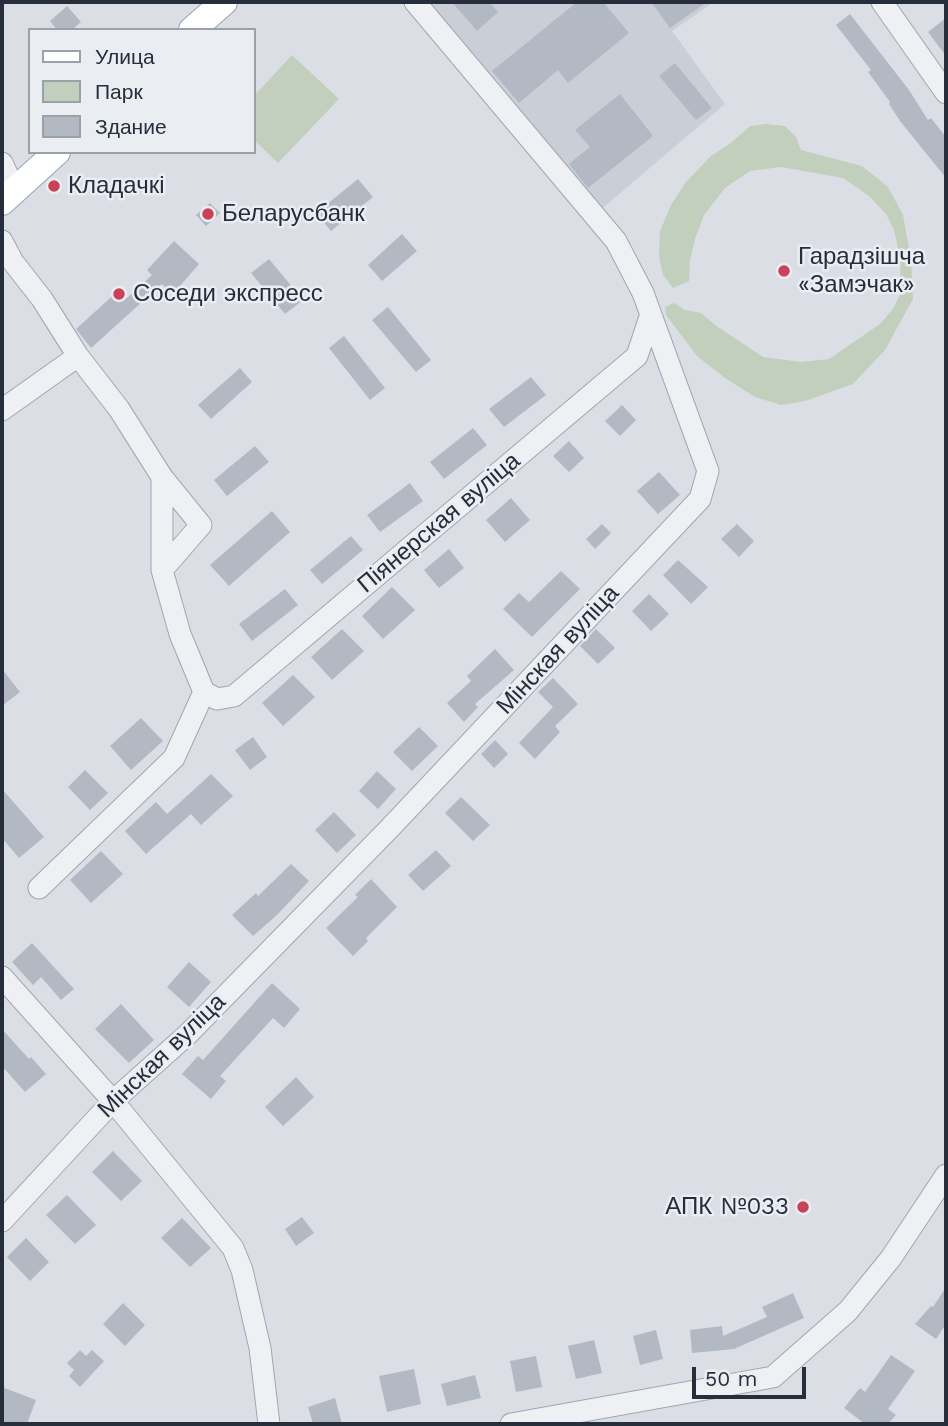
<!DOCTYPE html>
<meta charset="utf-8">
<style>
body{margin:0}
#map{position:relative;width:948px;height:1426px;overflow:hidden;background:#dbdfe5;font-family:"Work Sans",sans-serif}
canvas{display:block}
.frame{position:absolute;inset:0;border:4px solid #262e3b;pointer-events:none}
.legend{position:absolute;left:28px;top:28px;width:228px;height:126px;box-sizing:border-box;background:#eaeef3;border:2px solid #9ca1a9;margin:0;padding:9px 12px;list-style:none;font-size:21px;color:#262e3b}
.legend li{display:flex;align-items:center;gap:14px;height:35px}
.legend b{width:35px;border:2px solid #9ca1a9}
.scale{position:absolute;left:692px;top:1367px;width:114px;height:32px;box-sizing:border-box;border:4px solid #262e3b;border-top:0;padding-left:9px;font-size:21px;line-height:24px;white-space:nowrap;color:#262e3b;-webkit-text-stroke:5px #eaeef3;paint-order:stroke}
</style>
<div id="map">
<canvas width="948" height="1426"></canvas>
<div class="frame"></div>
<ul class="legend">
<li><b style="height:9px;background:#fff"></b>Улица</li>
<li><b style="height:19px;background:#c2cfbd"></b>Парк</li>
<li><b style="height:19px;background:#b3b9c2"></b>Здание</li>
</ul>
<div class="scale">50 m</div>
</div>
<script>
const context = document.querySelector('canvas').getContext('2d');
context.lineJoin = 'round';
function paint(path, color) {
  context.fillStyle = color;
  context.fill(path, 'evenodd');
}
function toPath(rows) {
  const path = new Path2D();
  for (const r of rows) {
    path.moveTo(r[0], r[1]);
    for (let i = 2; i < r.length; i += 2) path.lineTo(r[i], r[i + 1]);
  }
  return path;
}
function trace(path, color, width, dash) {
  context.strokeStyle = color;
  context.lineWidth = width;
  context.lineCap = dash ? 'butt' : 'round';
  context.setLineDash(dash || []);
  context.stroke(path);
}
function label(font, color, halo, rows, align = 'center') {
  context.font = font + ' "Work Sans",sans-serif';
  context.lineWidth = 5;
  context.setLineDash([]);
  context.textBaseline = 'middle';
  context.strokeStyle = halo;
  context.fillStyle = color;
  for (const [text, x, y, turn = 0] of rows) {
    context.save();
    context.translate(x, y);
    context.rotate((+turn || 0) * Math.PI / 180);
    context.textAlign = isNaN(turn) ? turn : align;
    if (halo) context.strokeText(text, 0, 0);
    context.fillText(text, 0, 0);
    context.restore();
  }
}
const built = toPath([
 [429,2,714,2,672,31,725,104,598,212]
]);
const green = toPath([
 [292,55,339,99,278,163,254,140,254,96],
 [766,124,785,126,796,137,801,150,862,166,888,187,903,215,911,260,913,299,885,350,853,384,805,401,781,405,755,397,725,378,697,356,666,315,665,307,674,303,685,310,701,313,715,325,763,357,801,362,829,359,880,324,893,309,901,293,900,257,894,230,886,214,869,196,843,178,781,167,750,171,725,188,704,215,695,239,690,260,689,281,673,288,663,275,659,256,660,231,671,205,686,182,711,156,731,143,750,126]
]);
const building = toPath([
 [452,2,489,2,498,12,477,31],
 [577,2,603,2,629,33,568,83,558,70,519,103,492,71],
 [651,2,707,2,670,28],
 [67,6,81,22,72,30,57,30,50,21],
 [850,14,909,90,928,120,931,118,946,137,946,178,900,121,889,104,890,102,868,72,871,70,836,25],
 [946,18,946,56,928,32],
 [675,63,712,108,696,120,659,76],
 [620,94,653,136,588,188,569,164,590,147,575,130],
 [358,179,373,197,331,231,316,213],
 [210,203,220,213,206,226,196,215],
 [402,234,417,251,382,281,368,265],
 [174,241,199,264,173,294,162,284,91,348,76,329,119,290,127,298,152,275,147,270],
 [269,259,303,300,285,314,251,273],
 [388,307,431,360,416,372,372,320],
 [344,336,385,388,370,400,329,348],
 [240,368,252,382,211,419,198,405],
 [531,377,546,395,504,427,489,409],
 [622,405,636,420,620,436,605,421],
 [473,428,487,445,444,479,430,462],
 [569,441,584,458,569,472,553,456],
 [255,446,269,462,227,496,214,480],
 [659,472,680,495,658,514,637,491],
 [410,483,423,501,380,532,367,515],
 [511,498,530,520,505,542,486,520],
 [272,511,290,532,229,586,210,565],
 [602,524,611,533,595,549,586,539],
 [737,524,754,541,739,557,721,539],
 [351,536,363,550,322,584,310,570],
 [449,549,464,568,439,588,424,570],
 [678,560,708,587,691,604,663,575],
 [561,571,580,589,532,637,503,609,519,593,529,602],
 [392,587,415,610,383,639,362,616],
 [285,589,298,605,252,641,239,624],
 [649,594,669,614,651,631,632,611],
 [342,629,364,651,332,680,311,657],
 [596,629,615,648,598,664,580,646],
 [495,649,514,670,475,704,478,707,464,722,447,703,471,681,467,676],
 [2,669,20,692,2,706],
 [293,675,315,697,283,726,262,703],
 [553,678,578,704,555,726,560,732,535,759,519,743,553,707,538,692],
 [141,718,163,741,131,770,110,746],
 [419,727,438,746,412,771,393,752],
 [253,737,267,757,250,770,235,750],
 [495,740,508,754,494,768,481,754],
 [85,770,108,793,90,810,68,787],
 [377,771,396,789,378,809,359,791],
 [211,774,233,796,201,825,191,814,146,854,125,831,156,802,167,814],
 [2,789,44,837,19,858,2,838],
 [461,797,490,825,473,841,445,813],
 [334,812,356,835,337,853,315,830],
 [436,850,451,866,423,891,408,875],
 [101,851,123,874,91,903,70,880],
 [291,864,309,881,277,915,253,936,232,915,256,893,258,896],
 [371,879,397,907,366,938,368,941,353,956,326,928,358,897,355,895],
 [32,943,74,989,61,1000,41,977,33,985,12,962],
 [189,962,211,982,189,1007,167,987],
 [272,983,300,1009,284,1028,273,1018,220,1076,226,1081,211,1099,182,1074,198,1056,203,1060],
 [121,1004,154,1040,129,1063,95,1029],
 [2,1029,29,1059,31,1057,46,1074,25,1092,2,1066],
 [296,1077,314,1097,283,1126,265,1107],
 [113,1151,142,1181,121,1201,92,1172],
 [67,1195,96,1225,75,1244,46,1215],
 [302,1217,314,1233,296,1246,285,1229],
 [182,1218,211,1248,190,1267,161,1238],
 [26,1238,49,1262,30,1281,7,1257],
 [946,1287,946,1324,936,1339,915,1324,931,1306,933,1307],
 [793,1293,804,1318,734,1349,692,1353,690,1330,722,1326,723,1336,767,1317,762,1307],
 [123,1303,145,1325,125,1346,103,1324],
 [656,1330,663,1359,640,1365,633,1336],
 [594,1340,602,1373,576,1379,568,1346],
 [80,1350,86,1356,92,1350,104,1361,80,1387,69,1376,74,1370,67,1363],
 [891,1355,915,1371,888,1409,896,1415,888,1424,865,1424,844,1408,860,1388,865,1392],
 [536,1356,542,1387,516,1392,510,1361],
 [414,1369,421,1404,387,1412,379,1376],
 [475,1375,481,1398,447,1406,441,1384],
 [2,1387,36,1400,27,1424,2,1424],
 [335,1398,342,1424,313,1424,308,1407]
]);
const minor = toPath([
 [882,2,946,93],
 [2,163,15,191],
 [2,241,13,262,42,299,78,356,119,409,162,477,201,525,162,570,180,634,204,692],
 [2,410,78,356],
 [162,477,162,570],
 [39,888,174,758,204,692,217,699,234,696,637,356,650,317],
 [2,977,113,1101,233,1248,242,1270,260,1348,269,1424],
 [2,1221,113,1101,188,1034,388,830,700,499,708,471,643,293,616,241,415,2],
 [511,1424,773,1377,848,1311,891,1258,946,1175]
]);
const major = toPath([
 [192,30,224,2],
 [2,202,57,152]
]);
const markers = [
 [54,186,7,"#c94258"],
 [208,214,7,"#c94258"],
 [784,271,7,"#c94258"],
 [119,294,7,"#c94258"],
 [803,1207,7,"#c94258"]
];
const poiNames = [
 ["Кладачкі",68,186],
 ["Беларусбанк",222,214],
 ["Гарадзішча",798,257],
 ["«Замэчак»",798,285],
 ["Соседи экспресс",133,294],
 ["АПК №033",789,1207,"right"]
];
const streetNames = [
 ["Піянерская вуліца",439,523,-40],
 ["Мінская вуліца",558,650,-47],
 ["Мінская вуліца",162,1056,-44]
];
paint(built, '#cacfd7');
paint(green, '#c2cfbd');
paint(building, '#b3b9c2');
trace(minor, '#a1a6af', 23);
trace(major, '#9ba4b1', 28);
trace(minor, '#eef0f4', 21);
trace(major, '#fff', 26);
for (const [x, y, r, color] of markers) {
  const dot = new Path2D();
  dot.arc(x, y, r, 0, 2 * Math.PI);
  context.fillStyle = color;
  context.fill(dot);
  trace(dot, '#eaeef3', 2.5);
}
label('24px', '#262e3b', '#eaeef3', poiNames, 'left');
label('24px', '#262e3b', '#eaeef3', streetNames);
</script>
